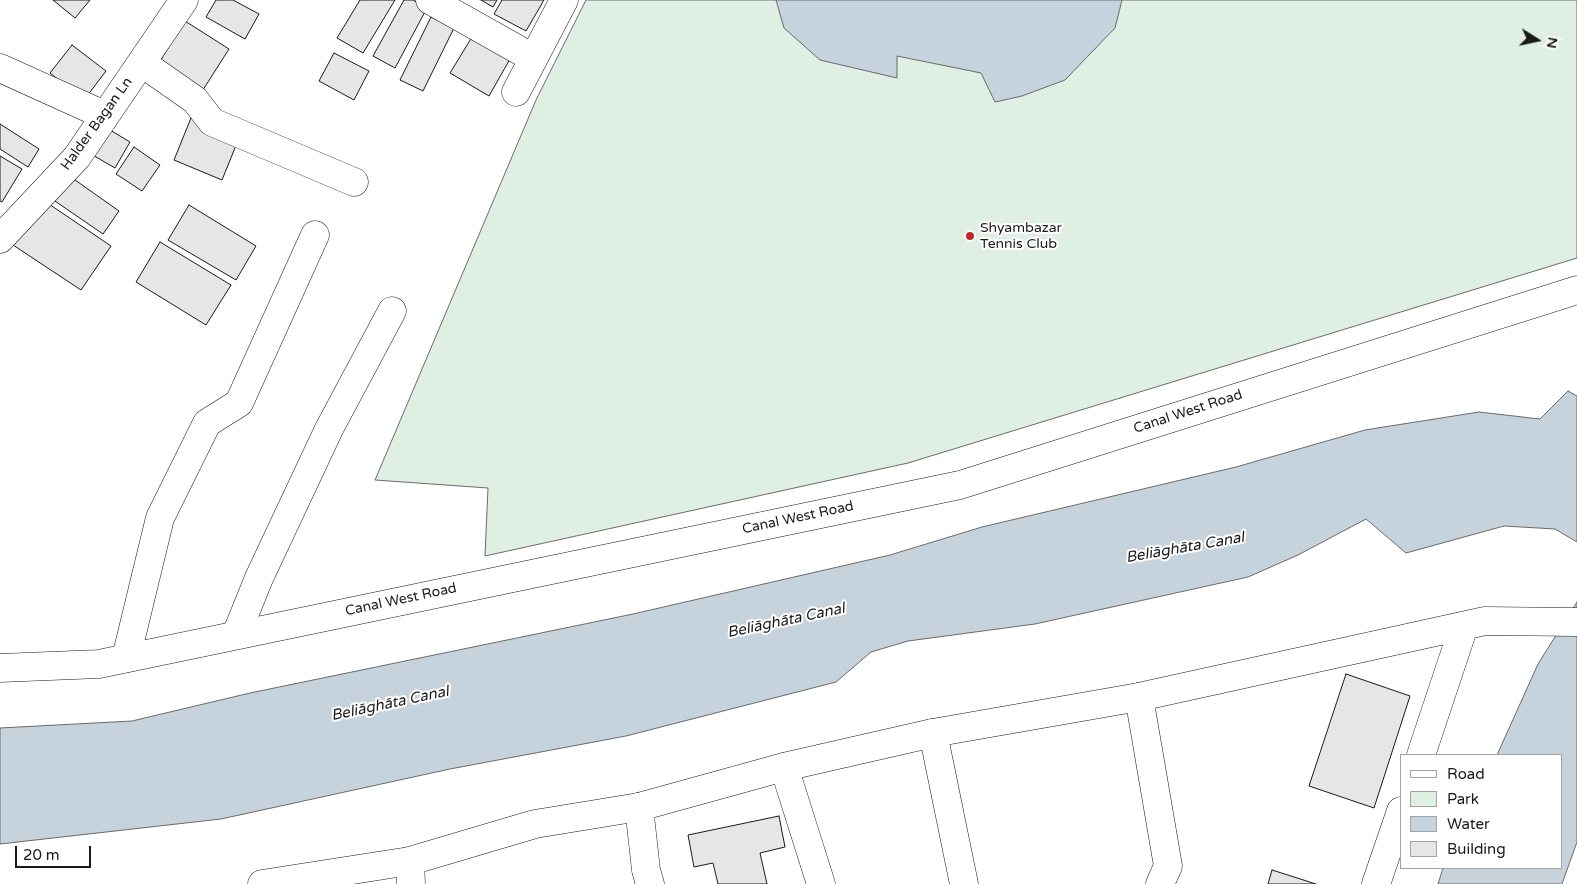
<!DOCTYPE html>
<meta charset="utf-8">
<style>
body{margin:0}
#map{position:relative;width:1577px;height:884px;overflow:hidden;background:#fff;font-family:"Varela Round",sans-serif}
canvas{display:block}
.legend{position:absolute;left:1400px;top:754px;width:162px;height:115px;box-sizing:border-box;background:#fff;border:1px solid #a3a3a3;margin:0;padding:6px 9px;list-style:none;font-size:15px;color:#1a1a1a}
.legend li{display:flex;align-items:center;gap:10px;height:25px}
.legend b{width:25px;border:1px solid #a3a3a3}
.north{position:absolute;left:1512px;top:15px;width:50px;height:50px;-webkit-text-stroke:4px #fff;paint-order:stroke;rotate:100deg;font-size:14px;font-weight:700;line-height:20px;text-align:center;color:#1a1a1a}
.north::after{content:'';display:block;margin:auto;width:18px;height:22px;background:#1a1a1a;clip-path:polygon(50% 0,100% 100%,50% 72%,0 100%)}
.scale{position:absolute;left:15px;top:846px;width:76px;height:22px;box-sizing:border-box;border:2px solid #1a1a1a;border-top:0;padding-left:6px;font-size:15px;line-height:18px;white-space:nowrap;color:#1a1a1a;-webkit-text-stroke:4px #fff;paint-order:stroke}
</style>
<div id="map">
<canvas width="1577" height="884"></canvas>
<ul class="legend">
<li><b style="height:6px;background:#fff"></b>Road</li>
<li><b style="height:14px;background:#e0efe3"></b>Park</li>
<li><b style="height:14px;background:#c6d2dc"></b>Water</li>
<li><b style="height:14px;background:#e6e6e6"></b>Building</li>
</ul>
<div class="north">N</div>
<div class="scale">20 m</div>
</div>
<script>
const context = document.querySelector('canvas').getContext('2d');
context.lineJoin = 'round';
function paint(path, color) {
  context.fillStyle = color;
  context.fill(path, 'evenodd');
}
function toPath(rows) {
  const path = new Path2D();
  for (const r of rows) {
    path.moveTo(r[0], r[1]);
    for (let i = 2; i < r.length; i += 2) path.lineTo(r[i], r[i + 1]);
  }
  return path;
}
function trace(path, color, width, dash) {
  context.strokeStyle = color;
  context.lineWidth = width;
  context.lineCap = dash ? 'butt' : 'round';
  context.setLineDash(dash || []);
  context.stroke(path);
}
function label(font, color, halo, rows, align = 'center') {
  context.font = font + ' "Varela Round",sans-serif';
  context.lineWidth = 4;
  context.setLineDash([]);
  context.textBaseline = 'middle';
  context.strokeStyle = halo;
  context.fillStyle = color;
  for (const [text, x, y, turn = 0] of rows) {
    context.save();
    context.translate(x, y);
    context.rotate((+turn || 0) * Math.PI / 180);
    context.textAlign = isNaN(turn) ? turn : align;
    if (halo) context.strokeText(text, 0, 0);
    context.fillText(text, 0, 0);
    context.restore();
  }
}
const green = toPath([
 [586,0,1577,0,1577,258,908,463,485,556,488,488,375,480,536,100,586,0]
]);
const water = toPath([
 [776,0,1122,0,1115,28,1065,80,1022,96,995,102,981,73,897,56,897,78,820,60,784,28,776,0],
 [1568,391,1577,396,1577,542,1555,529,1504,526,1406,553,1366,519,1298,555,1248,577,1035,624,908,641,871,652,836,682,626,736,450,769,221,819,0,844,0,728,132,721,250,693,633,614,890,555,982,527,1236,467,1365,430,1479,412,1540,419,1568,391],
 [1577,602,1577,842,1562,884,1438,884,1443,868,1561,868,1561,755,1497,755,1538,664,1577,602]
]);
const building = toPath([
 [53,0,90,0,75,18,53,0],
 [216,0,233,0,259,14,245,39,206,17,216,0],
 [360,0,395,0,363,53,337,38,360,0],
 [404,0,413,0,427,8,395,68,373,56,404,0],
 [481,0,497,0,493,7,481,0],
 [502,0,544,0,526,31,494,14,502,0],
 [431,17,454,28,423,91,400,80,431,17],
 [185,21,229,49,201,93,157,66,185,21],
 [472,37,510,59,489,96,450,73,472,37],
 [72,45,106,71,84,100,50,73,72,45],
 [334,53,369,71,354,100,319,81,334,53],
 [191,118,239,138,222,180,174,160,191,118],
 [0,124,39,149,28,167,0,149,0,124],
 [100,124,130,142,115,168,84,150,100,124],
 [134,147,160,165,142,191,116,174,134,147],
 [0,156,22,169,2,202,0,201,0,156],
 [68,175,119,211,103,234,52,199,68,175],
 [40,198,111,246,81,290,10,243,40,198],
 [189,205,256,246,236,280,168,240,189,205],
 [160,242,231,285,206,325,136,282,160,242],
 [1346,674,1410,696,1374,808,1309,786,1346,674],
 [779,816,785,847,760,853,767,884,718,884,713,863,694,867,688,835,779,816],
 [1272,870,1316,884,1268,884,1272,870]
]);
const minor = toPath([
 [430,0,533,58],
 [142,63,195,100,212,122,354,182],
 [0,68,104,115],
 [516,92,564,0],
 [0,239,77,157,184,0],
 [236,635,259,578,329,429,392,311],
 [126,658,160,518,207,423,239,403,315,235],
 [1139,697,1168,866,1160,884],
 [933,733,964,884],
 [784,767,821,884],
 [639,807,646,870,650,884],
 [410,861,411,884]
]);
const major = toPath([
 [0,668,99,664,960,485,1577,290],
 [1421,755,1464,626],
 [262,884,410,861,535,824,639,807,784,767,933,733,1139,697,1485,621,1577,622],
 [1376,884,1401,811]
]);
const markers = [
 [970,236,5,"#c62828"]
];
const streetNames = [
 ["Halder Bagan Ln",97,124,-54],
 ["Canal West Road",1188,412,-18],
 ["Canal West Road",798,518,-12],
 ["Canal West Road",401,600,-12]
];
const poiNames = [
 ["Shyambazar",980,228],
 ["Tennis Club",980,244]
];
const waterNames = [
 ["Beliāghāta Canal",1185,548,-10],
 ["Beliāghāta Canal",786,621,-12],
 ["Beliāghāta Canal",390,704,-12]
];
paint(green, '#e0efe3');
trace(green, '#6a6a6a', 1);
paint(water, '#c6d2dc');
trace(water, '#6a6a6a', 1);
paint(building, '#e6e6e6');
trace(building, '#1a1a1a', 1);
trace(minor, '#1a1a1a', 29);
trace(major, '#1a1a1a', 29);
trace(minor, '#fff', 28);
trace(major, '#fff', 28);
for (const [x, y, r, color] of markers) {
  const dot = new Path2D();
  dot.arc(x, y, r, 0, 2 * Math.PI);
  context.fillStyle = color;
  context.fill(dot);
  trace(dot, '#fff', 2);
}
label('14px', '#1a1a1a', '#fff', streetNames);
label('14px', '#1a1a1a', '#fff', poiNames, 'left');
label('italic 15px', '#1a1a1a', '#fff', waterNames);
</script>
